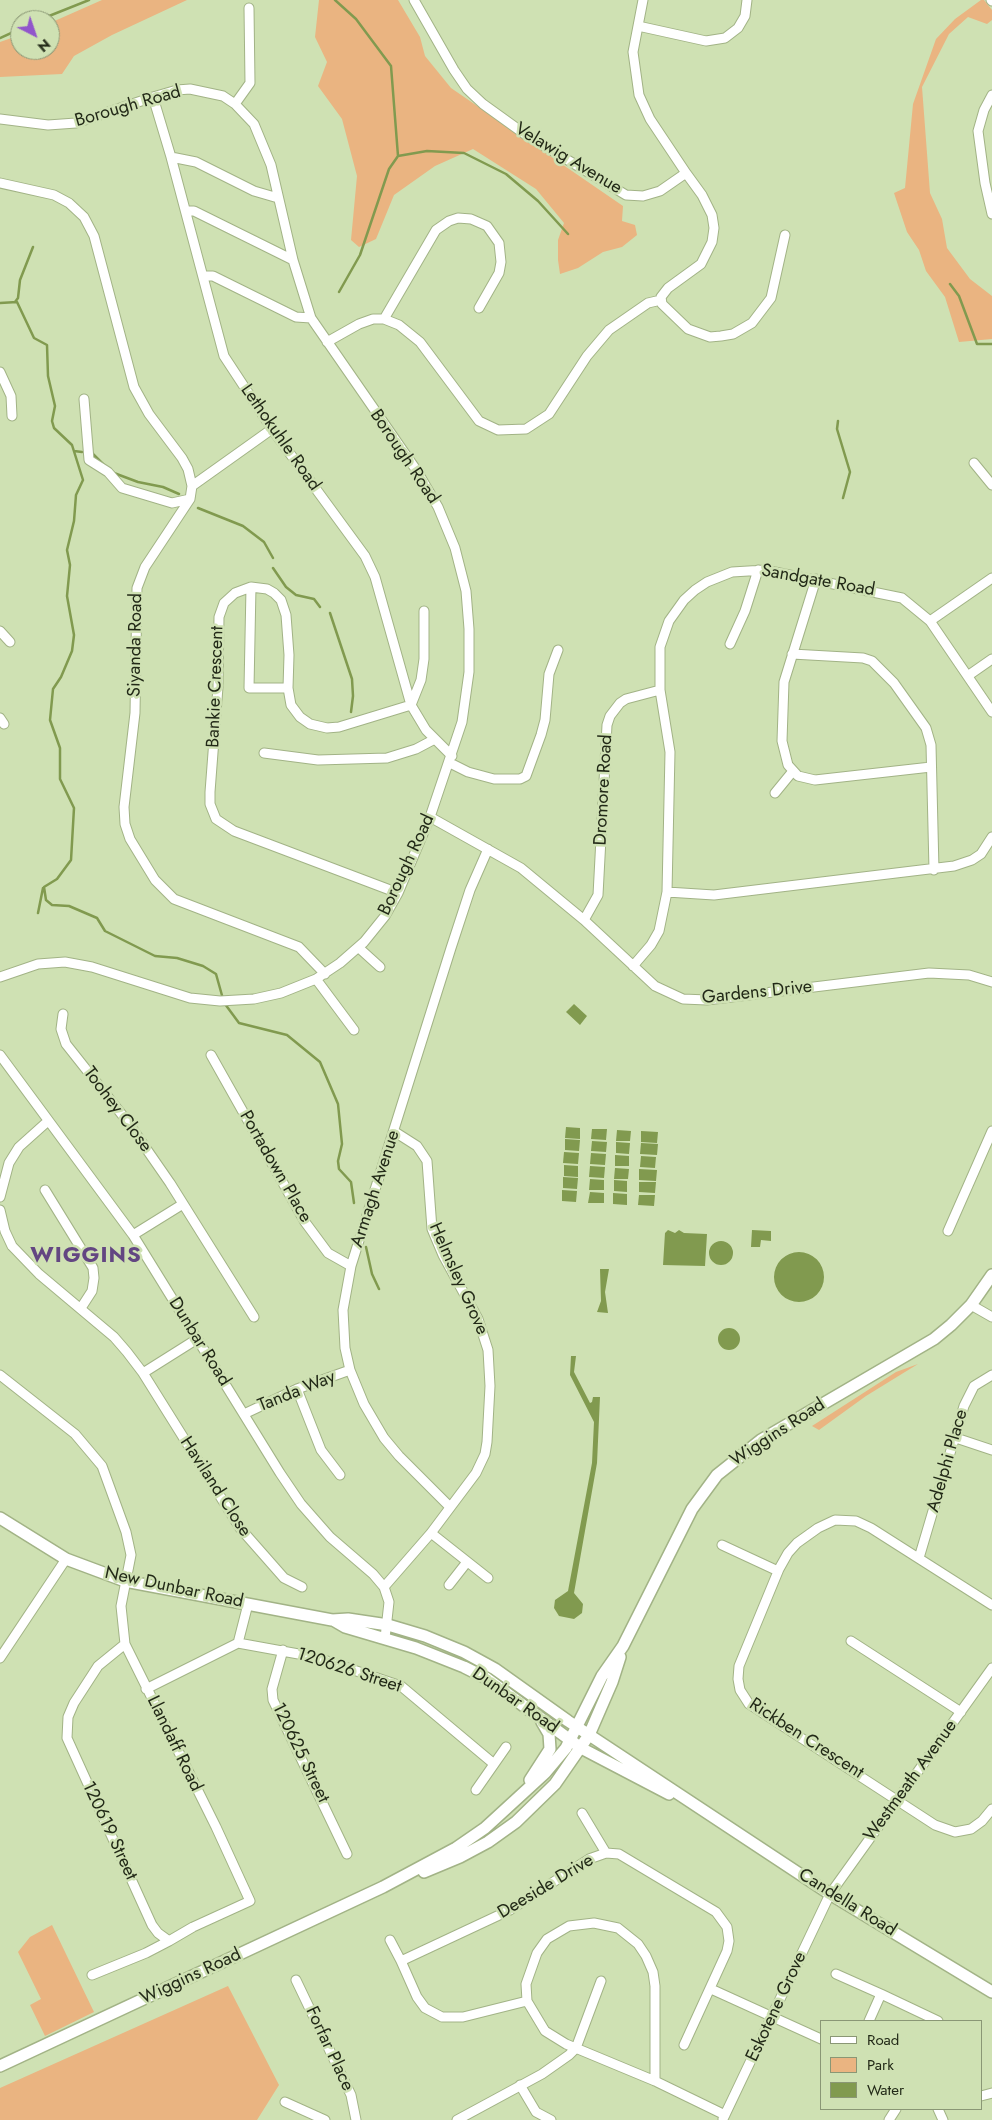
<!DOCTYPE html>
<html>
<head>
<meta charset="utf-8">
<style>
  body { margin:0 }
  #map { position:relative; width:992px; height:2120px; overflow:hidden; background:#cfe1b3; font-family:Jost,sans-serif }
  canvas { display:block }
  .legend { position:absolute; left:820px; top:2020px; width:162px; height:90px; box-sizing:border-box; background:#cfe1b3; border:1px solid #8a9775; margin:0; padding:6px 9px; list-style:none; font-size:15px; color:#222917 }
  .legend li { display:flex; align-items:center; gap:10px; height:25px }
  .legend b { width:25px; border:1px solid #8a9775 }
  .north { position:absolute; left:10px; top:10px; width:50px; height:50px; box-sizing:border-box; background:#cfe1b3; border:1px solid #8a9775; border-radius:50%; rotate:139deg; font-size:14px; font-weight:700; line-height:20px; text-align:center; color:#222917 }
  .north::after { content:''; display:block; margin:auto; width:18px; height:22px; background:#9155cb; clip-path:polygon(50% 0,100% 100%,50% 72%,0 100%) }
</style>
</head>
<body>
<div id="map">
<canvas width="992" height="2120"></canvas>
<ul class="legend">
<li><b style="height:6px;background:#fff"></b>Road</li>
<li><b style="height:14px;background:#eab481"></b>Park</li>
<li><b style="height:14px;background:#819a4f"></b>Water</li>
</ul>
<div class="north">N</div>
</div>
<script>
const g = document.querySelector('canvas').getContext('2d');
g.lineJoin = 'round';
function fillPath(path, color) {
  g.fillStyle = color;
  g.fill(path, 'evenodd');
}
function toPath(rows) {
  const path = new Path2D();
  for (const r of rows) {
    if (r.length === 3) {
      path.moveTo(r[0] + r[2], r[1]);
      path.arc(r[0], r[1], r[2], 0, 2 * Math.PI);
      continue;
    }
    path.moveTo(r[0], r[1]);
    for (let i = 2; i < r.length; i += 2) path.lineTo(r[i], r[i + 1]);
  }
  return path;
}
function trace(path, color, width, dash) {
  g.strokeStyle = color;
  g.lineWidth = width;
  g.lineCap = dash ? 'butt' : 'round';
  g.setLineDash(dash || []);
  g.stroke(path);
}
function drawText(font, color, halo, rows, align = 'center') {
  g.font = font + ' Jost,sans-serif';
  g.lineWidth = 5;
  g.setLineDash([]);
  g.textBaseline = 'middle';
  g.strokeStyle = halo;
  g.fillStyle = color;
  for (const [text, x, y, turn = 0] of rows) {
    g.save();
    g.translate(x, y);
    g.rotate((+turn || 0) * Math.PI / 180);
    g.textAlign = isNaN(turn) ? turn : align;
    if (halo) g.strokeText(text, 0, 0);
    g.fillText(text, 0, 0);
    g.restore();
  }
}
fillPath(toPath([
  [102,0,187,0,112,35,74,56,62,74,0,77,0,42,20,35,20,50,50,50,50,23],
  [319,0,398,0,420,37,425,56,451,88,623,206,622,221,635,225,637,235,622,247,603,252,578,268,560,274,558,260,558,240,564,223,536,189,473,149,435,166,394,195,376,239,359,247,351,240,357,176,342,119,318,86,327,62,315,37],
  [981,0,984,0,992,10,992,20,987,24,968,17,949,34,922,87,930,193,942,219,947,248,970,279,992,296,992,339,959,342,945,297,926,271,919,250,907,232,894,193,905,188,913,104,936,39,955,19],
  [918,1364,866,1396,819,1430,812,1426,896,1372],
  [52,1925,94,2012,45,2036,30,2005,41,1999,18,1952,30,1937],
  [228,1986,279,2085,257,2120,0,2120,0,2088]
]), '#eab481');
fillPath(toPath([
  [574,1004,587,1016,580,1025,566,1012],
  [566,1127,580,1128,580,1139,565,1138],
  [592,1129,607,1129,606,1140,591,1139],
  [617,1130,631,1131,630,1141,616,1141],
  [641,1131,658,1132,657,1143,641,1142],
  [565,1139,580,1140,579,1151,565,1150],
  [592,1141,607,1142,606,1152,591,1151],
  [616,1142,630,1143,629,1154,616,1153],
  [641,1143,658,1144,657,1155,640,1154],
  [564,1152,579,1153,578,1164,563,1163],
  [591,1153,606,1154,605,1165,590,1164],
  [615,1155,629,1156,629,1166,615,1166],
  [641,1156,656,1157,655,1168,640,1167],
  [564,1165,578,1166,578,1177,564,1176],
  [590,1166,605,1167,604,1178,589,1177],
  [615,1168,629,1169,628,1179,614,1179],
  [639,1169,657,1170,656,1181,639,1180],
  [563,1177,578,1178,577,1189,563,1188],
  [590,1179,604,1180,604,1190,589,1190],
  [614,1180,627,1181,627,1192,614,1191],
  [639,1182,656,1182,655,1193,639,1192],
  [562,1190,577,1191,576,1202,562,1201],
  [590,1192,604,1193,604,1203,588,1203],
  [613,1193,627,1194,627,1205,613,1204],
  [639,1195,655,1195,654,1206,638,1205],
  [668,1230,675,1233,679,1230,684,1233,707,1234,705,1266,663,1265,665,1233],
  [752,1230,771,1231,771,1241,761,1240,760,1247,751,1247],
  [721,1253,12],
  [799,1277,25],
  [600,1269,609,1269,605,1292,608,1313,597,1312,601,1301],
  [729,1339,11],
  [571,1356,576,1356,574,1372,590,1403,592,1402,593,1397,600,1397,597,1463,574,1593,583,1604,582,1613,574,1619,559,1616,554,1608,555,1600,568,1591,592,1463,594,1422,570,1375]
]), '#819a4f');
trace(toPath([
  [335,0,356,19,391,66,398,156,427,151,464,153,506,174,538,201,568,234],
  [39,20,89,0],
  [0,38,20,29],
  [950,284,959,296,977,344,992,344],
  [339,292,360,255,389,169,398,156],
  [15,302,18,298,20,280,33,247],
  [0,303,17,302,34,338,47,345,48,376,55,406,52,421,54,428,72,445,83,480,76,495,74,521,67,550,70,565,67,596,74,635,72,651,61,677,53,689,50,720,60,748,60,779,74,808,71,860,57,879,44,887,46,900,52,905,69,906,97,918,105,931,155,956,177,958,203,966,216,974,223,999],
  [838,421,837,429,850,472,843,498],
  [74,451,82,452],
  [92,453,104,465],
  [114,473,138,482,163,487,179,494],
  [198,508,243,526,264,542,273,558],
  [273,568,286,587,296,595,314,599,320,607],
  [330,613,352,679,353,696,351,712],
  [38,913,43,888],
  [225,1004,239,1023,287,1035,320,1062,338,1104,342,1144,338,1161,339,1169,351,1182,354,1203],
  [366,1247,372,1274,379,1289]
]), '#819a4f', 2.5);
const street = toPath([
  [414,0,454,70,467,89,483,104,526,135,626,195,643,196,660,191,686,173,702,195,712,215,714,228,712,242,701,264,668,288,661,297,662,304,688,329,710,337,721,336,733,334,752,323,771,298,785,235],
  [643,0,633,52,639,95,650,119,686,173],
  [991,0,992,1],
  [638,26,706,41,725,38,738,28,745,16,747,0],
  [992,95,984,110,978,131,985,183,992,214],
  [153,97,171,157,224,356,272,429,365,556,375,577,411,705,426,730,452,756],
  [235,104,250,83,249,8],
  [0,119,48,125,76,123,153,97,177,90,190,89,223,96,235,104,254,124,271,165,293,260,311,318,417,471,438,507,455,548,466,591,469,629,469,672,462,722,430,817,398,893,385,916,364,942,340,963,316,979,281,993,254,999,220,1001,190,998,92,967,65,962,38,964,0,977],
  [171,157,196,162,254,191,278,198],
  [0,183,54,195,69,203,84,217,94,236,134,387,149,414,182,458,188,469,192,486,190,499,145,567,137,588,135,713,124,807,125,824,130,839,155,880,174,899,299,947,325,974],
  [186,211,194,211,293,260],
  [203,276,213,276,296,317,311,318],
  [384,319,436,230,449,221,458,218,471,219,487,226,499,243,501,262,499,273,479,308],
  [327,342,359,324,373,319,384,319,399,325,420,342,479,421,498,430,526,429,549,414,587,356,609,330,648,303,661,300],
  [0,372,11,396,12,416],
  [84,399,89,460,108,472,122,488,172,503,190,499],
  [974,463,992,485],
  [192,486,272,429],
  [816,579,784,682,782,741,788,765,798,776,815,780,931,767],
  [251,587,249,688,288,688],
  [930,621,992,578],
  [0,631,10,642],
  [730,644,745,611,758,570],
  [792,654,863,658,872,661,894,683,926,728,931,745,934,870],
  [969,675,992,659],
  [0,718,4,724],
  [264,753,318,760,387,758,416,749,433,740],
  [450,763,468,772,494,779,520,779,526,776,541,735,545,720,549,674,558,650],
  [775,793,793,771],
  [430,817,521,868,584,920,655,986,683,999,707,1000,929,973,969,975,992,982],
  [667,892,714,895,954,866,972,860,981,854,992,837],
  [398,893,234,831,216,819,210,804,210,792,218,687,219,617,224,603,235,593,251,587,267,589,274,593,281,600,286,615,289,655,288,688,291,705,300,717,310,724,327,728,339,727,411,705,421,680,424,659,424,611],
  [584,920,598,895,607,725,610,716,620,703,626,699,660,690],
  [359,948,380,967],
  [633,966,651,945,659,931,667,892,670,752,660,690,660,647,669,621,684,600,695,590,707,582,732,572,765,570,902,598,930,621,992,712],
  [316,979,354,1030],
  [63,1014,61,1029,66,1044,127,1121,170,1183,254,1317],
  [0,1055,133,1235,280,1473,301,1504,330,1537,373,1574,384,1587,389,1602,385,1638],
  [211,1055,305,1222,328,1253,351,1266],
  [45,1190,93,1268,94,1278,92,1291,81,1308],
  [0,1197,9,1163,19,1147,48,1121],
  [0,1210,5,1231,12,1246,39,1274,114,1337,127,1352,143,1373,240,1528,284,1578,302,1587],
  [948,1231,992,1131],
  [133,1235,183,1204],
  [971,1305,992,1317],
  [143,1373,197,1339],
  [0,1375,75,1434,102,1466,126,1532,131,1555,121,1606,125,1644,216,1827,250,1901,193,1927,169,1941,158,1933,152,1925,67,1738,68,1717,74,1703,98,1666,125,1644],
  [297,1389,321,1450,340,1475],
  [244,1414,297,1389,350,1370],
  [956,1438,992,1450],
  [450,1507,399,1456,384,1438,364,1404,350,1370,345,1348,343,1310,351,1266,451,948,470,890,488,849],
  [431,1533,488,1578],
  [722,1545,778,1571],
  [919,1558,964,1406,974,1386,992,1375],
  [449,1585,467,1562],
  [384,1587,431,1533,476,1473,485,1454,487,1442,490,1386,488,1350,478,1319,443,1255,432,1229,427,1161,417,1146,395,1132],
  [992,1605,871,1528,856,1521,835,1520,818,1528,797,1543,788,1553,779,1569,739,1666,738,1679,740,1690,749,1704,935,1825,955,1832,971,1829,982,1821,992,1809],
  [851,1641,961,1712],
  [238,1643,315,1657,401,1686,494,1764],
  [283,1650,272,1689,273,1700,347,1854],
  [0,1658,66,1559],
  [146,1689,238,1643,248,1604],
  [476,1790,506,1747],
  [582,1813,606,1853],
  [390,1940,401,1961],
  [836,1974,881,1994],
  [92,1975,146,1953,169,1941],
  [296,1980,351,2095,356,2120],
  [711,1989,821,2039],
  [527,2001,463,2017,442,2017,425,2008,417,1997,401,1961,510,1910,589,1859,606,1853,619,1854,716,1912,727,1927,729,1941,727,1951,684,2045],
  [869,2021,881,1994,938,2021],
  [655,2081,655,1986,653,1972,646,1956,638,1944,618,1928,594,1923,569,1926,547,1939,537,1953,526,1984,527,2001,545,2031,566,2044,655,2081,725,2115],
  [520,2085,536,2112,551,2120],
  [981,2096,992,2093],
  [285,2102,325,2120],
  [938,2109,943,2120],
  [723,2119,830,1894,992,1668],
  [457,2120,542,2074,569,2055,576,2048,601,1981],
  [889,2120,896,2109]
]);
const secondary = toPath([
  [0,1518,66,1559,125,1581,332,1620,348,1619,388,1625,425,1636,464,1652,495,1669,568,1721,830,1894,992,1992],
  [333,1620,345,1627,416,1648,464,1667,486,1678,581,1748,669,1794],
  [530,1780,550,1749,549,1734,542,1722],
  [424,1872,460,1857,488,1842,516,1822,555,1784,589,1735,612,1682,620,1657],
  [0,2066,383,1887,456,1848,485,1828,545,1773,566,1748,602,1676,623,1646,692,1509,717,1475,761,1440,934,1339,951,1325,971,1305,992,1275]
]);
trace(street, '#a2b386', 11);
trace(secondary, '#a2b386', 14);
trace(street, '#fff', 9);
trace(secondary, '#fff', 11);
drawText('18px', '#222917', '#cfe1b3', [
  ["Borough Road",128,107,-16],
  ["Velawig Avenue",568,159,31],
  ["Lethokuhle Road",280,438,55],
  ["Borough Road",404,457,56],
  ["Sandgate Road",818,581,10],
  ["Siyanda Road",136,645,-89],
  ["Bankie Crescent",216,687,-88],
  ["Dromore Road",604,790,-87],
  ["Borough Road",407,865,-65],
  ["Gardens Drive",757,993,-6],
  ["Toohey Close",117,1110,53],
  ["Portadown Place",275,1167,60],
  ["Armagh Avenue",376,1189,-72],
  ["Helmsley Grove",458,1279,66],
  ["Dunbar Road",199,1342,58],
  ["Tanda Way",297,1392,-22],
  ["Wiggins Road",778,1433,-33],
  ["Adelphi Place",948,1461,-74],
  ["Haviland Close",215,1487,57],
  ["New Dunbar Road",174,1588,12],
  ["120626 Street",349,1671,18],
  ["Dunbar Road",515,1701,35],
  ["Rickben Crescent",806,1739,33],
  ["Llandaff Road",174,1744,64],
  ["120625 Street",300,1753,64],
  ["Westmeath Avenue",911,1781,-54],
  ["120619 Street",109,1831,65],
  ["Deeside Drive",546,1887,-31],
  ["Candella Road",847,1903,32],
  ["Wiggins Road",191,1977,-25],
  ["Eskotene Grove",777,2007,-65],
  ["Forfar Place",329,2049,65]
]);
g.letterSpacing = '1px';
drawText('bold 22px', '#634682', '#cfe1b3', [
  ["WIGGINS",86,1257]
]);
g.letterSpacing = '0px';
</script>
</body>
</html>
